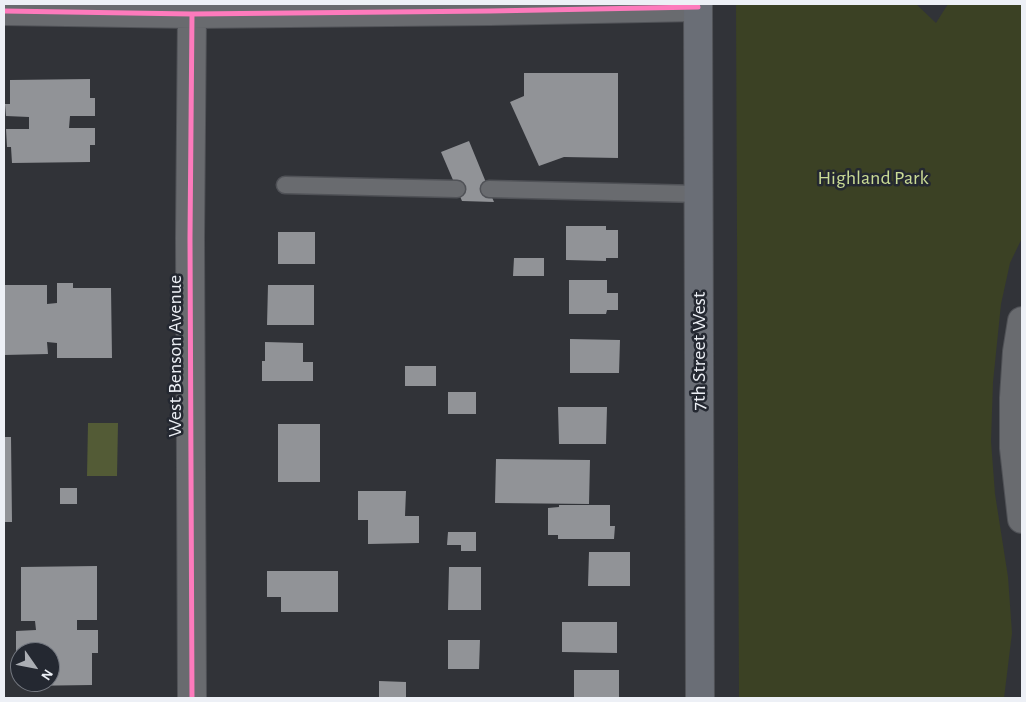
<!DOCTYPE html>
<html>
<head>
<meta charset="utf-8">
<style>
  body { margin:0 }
  #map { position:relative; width:1026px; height:702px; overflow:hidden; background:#313338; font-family:"Alegreya Sans",sans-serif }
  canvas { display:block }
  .frame { position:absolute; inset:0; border:5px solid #edf0f6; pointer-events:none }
  .north { position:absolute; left:10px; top:642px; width:50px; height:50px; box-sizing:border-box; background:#242831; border:1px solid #747880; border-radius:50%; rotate:123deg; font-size:14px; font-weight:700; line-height:20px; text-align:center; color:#edf0f6 }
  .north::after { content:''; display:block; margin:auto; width:18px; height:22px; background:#abaeb4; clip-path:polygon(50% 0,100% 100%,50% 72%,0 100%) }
</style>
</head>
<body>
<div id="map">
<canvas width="1026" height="702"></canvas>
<div class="frame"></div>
<div class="north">N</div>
</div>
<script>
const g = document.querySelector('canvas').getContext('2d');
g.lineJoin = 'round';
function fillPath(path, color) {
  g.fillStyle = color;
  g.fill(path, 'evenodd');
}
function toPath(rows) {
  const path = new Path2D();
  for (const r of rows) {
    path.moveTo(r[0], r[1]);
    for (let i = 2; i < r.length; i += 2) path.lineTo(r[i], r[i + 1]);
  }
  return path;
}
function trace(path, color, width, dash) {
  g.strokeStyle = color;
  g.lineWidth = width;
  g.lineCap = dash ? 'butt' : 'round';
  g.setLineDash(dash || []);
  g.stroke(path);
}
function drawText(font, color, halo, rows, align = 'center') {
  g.font = font + ' "Alegreya Sans",sans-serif';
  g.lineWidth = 5;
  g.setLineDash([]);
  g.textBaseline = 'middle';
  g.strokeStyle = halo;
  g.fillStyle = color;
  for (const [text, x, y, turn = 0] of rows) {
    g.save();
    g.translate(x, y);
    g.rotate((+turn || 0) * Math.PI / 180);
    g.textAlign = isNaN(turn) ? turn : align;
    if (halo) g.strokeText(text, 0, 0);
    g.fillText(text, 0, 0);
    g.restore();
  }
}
fillPath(toPath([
  [736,4,916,4,936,23,948,4,1022,4,1022,238,1010,263,1001,304,993,382,991,441,995,494,1008,577,1012,633,1004,698,739,698]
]), '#3b4124');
fillPath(toPath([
  [88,423,118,423,117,476,87,476]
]), '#535b36');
fillPath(toPath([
  [524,73,618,73,618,158,564,157,539,166,510,102,524,96],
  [90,79,90,98,95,98,95,116,70,116,69,128,95,128,95,145,90,145,90,162,12,163,11,147,7,147,6,129,29,129,29,117,6,116,5,104,10,104,10,80],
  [469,141,494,202,462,201,441,152],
  [566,226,606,226,606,230,618,230,618,258,606,258,606,261,566,260],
  [278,232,315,232,315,264,278,264],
  [514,258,544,258,544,276,513,276],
  [569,280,607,280,607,293,618,293,618,310,607,310,606,314,569,314],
  [57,283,73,283,73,288,111,288,112,358,57,358,57,343,47,342,48,354,4,355,4,285,47,285,47,304,57,303],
  [268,285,314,285,314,325,267,325],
  [570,339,620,340,619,373,570,373],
  [265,342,303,343,303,362,313,362,313,381,262,381,262,361,265,361],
  [405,366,436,366,436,386,405,386],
  [448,392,476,392,476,414,448,414],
  [558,407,607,407,606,444,559,444],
  [278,424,320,424,320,482,278,482],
  [4,437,11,437,12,522,4,522],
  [496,459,590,460,589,504,495,503],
  [60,488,77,488,77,504,60,504],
  [358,491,406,491,405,516,419,516,419,543,368,544,368,520,358,520],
  [559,505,610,505,610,526,615,526,614,539,558,539,558,535,548,535,548,508,559,507],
  [448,532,476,532,476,551,461,551,461,545,447,545],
  [589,552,630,552,630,586,588,586],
  [97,566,97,620,77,620,77,630,98,630,98,653,92,653,92,685,22,686,22,682,50,682,50,652,20,652,20,654,16,654,16,631,36,630,35,621,21,621,21,567],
  [449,567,481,567,481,610,448,610],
  [267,571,338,571,338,612,281,612,281,597,267,597],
  [562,622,617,622,617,653,562,652],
  [448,640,480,640,479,669,448,669],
  [574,670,619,670,619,698,574,698],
  [379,681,406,682,406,698,379,698]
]), '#919397');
const lane = toPath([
  [285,185,457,189],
  [489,189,699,194]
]);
const street = toPath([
  [4,11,192,14,490,11,698,7],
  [192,14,190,238,192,698],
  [1022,321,1017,352,1014,398,1014,448,1022,519]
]);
const primary = toPath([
  [698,4,700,698]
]);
trace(lane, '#505257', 19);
trace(street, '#505257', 30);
trace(primary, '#505257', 30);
trace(lane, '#696b6f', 16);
trace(street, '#696b6f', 28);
trace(primary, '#6a6e76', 28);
trace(toPath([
  [4,11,192,14,490,11,698,7],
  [192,14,190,238,192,698]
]), '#fd7abc', 5);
drawText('20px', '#cadb95', '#242831', [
  ["Highland Park",873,178]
]);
drawText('20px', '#edf0f6', '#242831', [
  ["7th Street West",699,351,-90],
  ["West Benson Avenue",175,356,-90]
]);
</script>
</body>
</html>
